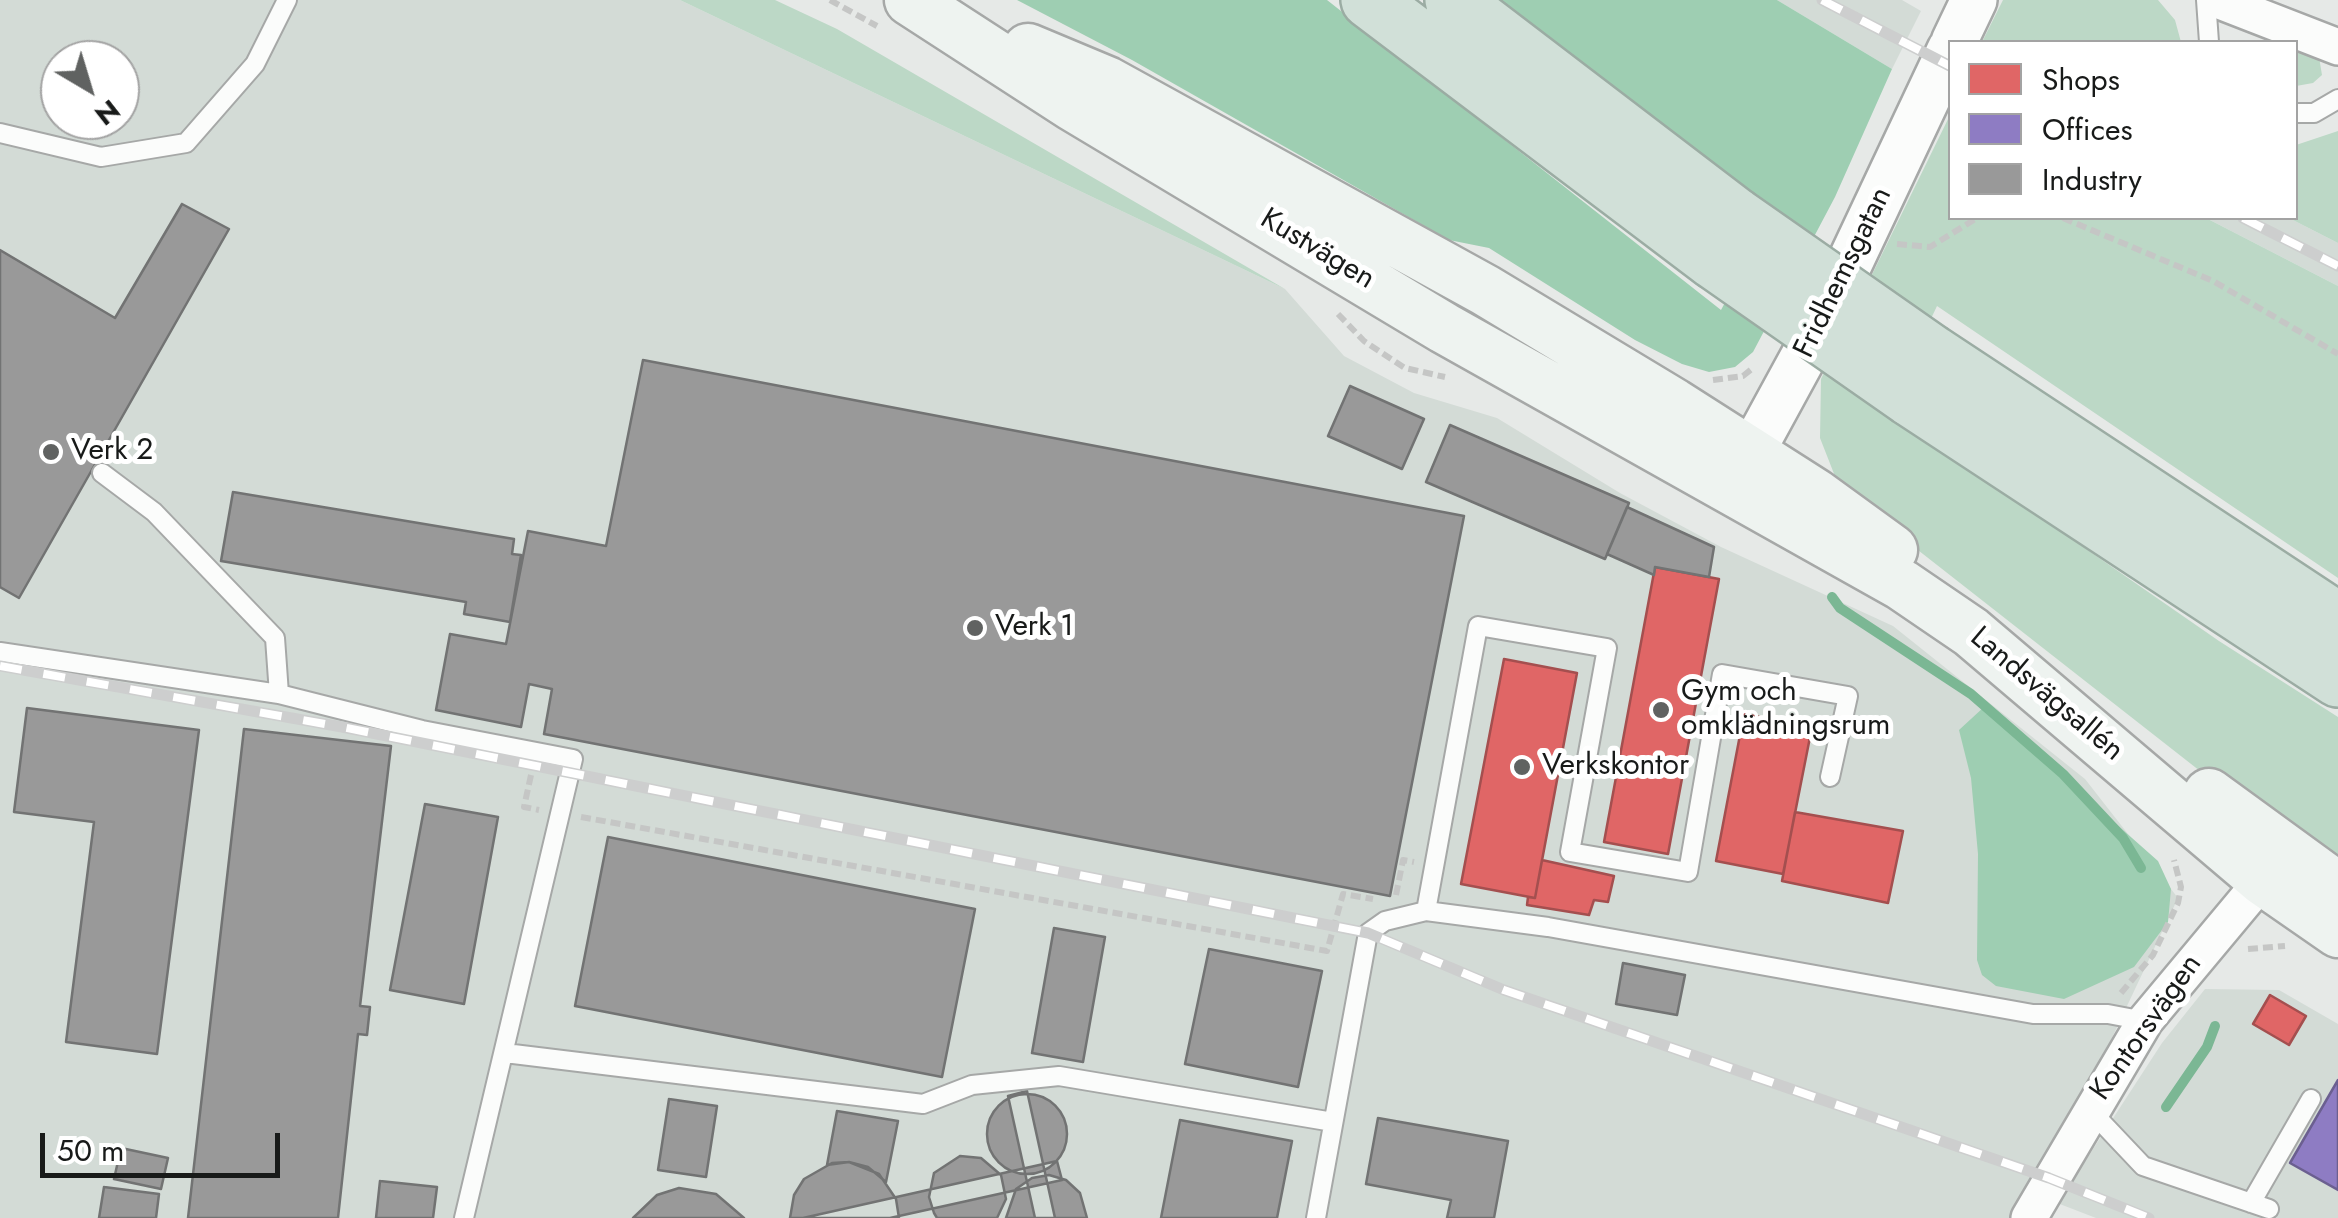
<!DOCTYPE html>
<html>
<head>
<meta charset="utf-8">
<style>
  body { margin:0 }
  #map { position:relative; width:2338px; height:1218px; overflow:hidden; background:#e6e9e7; font-family:Jost,sans-serif }
  canvas { display:block }
  .legend { position:absolute; left:1948px; top:40px; width:350px; height:180px; box-sizing:border-box; background:#fff; border:2px solid #a3a3a3; margin:0; padding:12px 18px; list-style:none; font-size:30px; color:#181a19 }
  .legend li { display:flex; align-items:center; gap:20px; height:50px }
  .legend b { width:50px; border:2px solid #a3a3a3 }
  .north { position:absolute; left:40px; top:40px; width:100px; height:100px; box-sizing:border-box; background:#fff; border:2px solid #a3a3a3; border-radius:50%; rotate:142deg; font-size:28px; font-weight:700; line-height:40px; text-align:center; color:#181a19 }
  .north::after { content:''; display:block; margin:auto; width:35px; height:45px; background:#606261; clip-path:polygon(50% 0,100% 100%,50% 72%,0 100%) }
  .scale { position:absolute; left:40px; top:1133px; width:240px; height:45px; box-sizing:border-box; border:5px solid #181a19; border-top:0; padding-left:12px; font-size:30px; line-height:35px; white-space:nowrap; color:#181a19; -webkit-text-stroke:8px #fff; paint-order:stroke }
</style>
</head>
<body>
<div id="map">
<canvas width="2338" height="1218"></canvas>
<ul class="legend">
<li><b style="height:28px;background:#e06666"></b>Shops</li>
<li><b style="height:28px;background:#8e7cc3"></b>Offices</li>
<li><b style="height:28px;background:#999"></b>Industry</li>
</ul>
<div class="north">N</div>
<div class="scale">50 m</div>
</div>
<script>
const g = document.querySelector('canvas').getContext('2d');
g.lineJoin = 'round';
function fillPath(path, color) {
  g.fillStyle = color;
  g.fill(path, 'evenodd');
}
function toPath(rows) {
  const path = new Path2D();
  for (const r of rows) {
    if (r.length === 3) {
      path.moveTo(r[0] + r[2], r[1]);
      path.arc(r[0], r[1], r[2], 0, 2 * Math.PI);
      continue;
    }
    path.moveTo(r[0], r[1]);
    for (let i = 2; i < r.length; i += 2) path.lineTo(r[i], r[i + 1]);
  }
  return path;
}
function trace(path, color, width, dash) {
  g.strokeStyle = color;
  g.lineWidth = width;
  g.lineCap = dash ? 'butt' : 'round';
  g.setLineDash(dash || []);
  g.stroke(path);
}
function drawText(font, color, halo, rows, align = 'center') {
  g.font = font + ' Jost,sans-serif';
  g.lineWidth = 10;
  g.setLineDash([]);
  g.textBaseline = 'middle';
  g.strokeStyle = halo;
  g.fillStyle = color;
  for (const [text, x, y, turn = 0] of rows) {
    g.save();
    g.translate(x, y);
    g.rotate((+turn || 0) * Math.PI / 180);
    g.textAlign = isNaN(turn) ? turn : align;
    if (halo) g.strokeText(text, 0, 0);
    g.fillText(text, 0, 0);
    g.restore();
  }
}
fillPath(toPath([
  [0,0,680,0,1285,289,1344,356,1414,393,1497,418,1620,493,1721,547,1893,626,2085,779,2178,898,2110,1042,2046,1155,2080,1169,2162,1043,2205,989,2279,990,2338,1024,2338,1218,2096,1218,2026,1191,2010,1218,0,1218],
  [60,60,120,60,120,120,60,120],
  [1777,0,1902,0,1921,11,1892,69],
  [2206,218,2289,218,2338,243,2338,286]
]), '#d3dbd6');
fillPath(toPath([
  [680,0,775,0,837,29,1285,289],
  [2003,0,2158,0,2175,20,2181,42,1982,42],
  [2296,44,2319,57,2322,75,2313,83,2296,86],
  [1950,115,1950,218,2206,218,2338,286,2338,578,1937,306,1887,411,2219,641,2338,717,2338,868,2283,836,1840,489,1820,438,1821,379],
  [2338,131,2338,243,2289,218,2296,218,2296,145]
]), '#bcd8c6');
fillPath(toPath([
  [1017,0,1327,0,1721,310,1768,223,1481,0,1777,0,1892,69,1835,197,1753,352,1735,367,1709,372,1682,364,1635,340,1489,248,1449,240,1132,60],
  [1984,707,2158,861,2171,889,2168,922,2134,967,2064,999,1996,986,1982,975,1977,960,1978,854,1971,778,1959,730]
]), '#9eceb2');
const shops = toPath([
  [1655,567,1719,579,1668,854,1604,842,1655,567],
  [1504,659,1577,673,1535,898,1461,884,1504,659],
  [1744,714,1812,727,1783,874,1716,861,1744,714],
  [1795,812,1903,831,1888,903,1782,881,1795,812],
  [1542,860,1614,876,1608,902,1594,900,1589,915,1527,905,1528,897,1535,898,1542,860],
  [2270,995,2306,1016,2289,1045,2253,1024,2270,995]
]);
fillPath(shops, '#e06666');
trace(shops, '#a44f4f', 2.5);
const offices = toPath([
  [2338,1080,2338,1190,2290,1163,2338,1080]
]);
fillPath(offices, '#8e7cc3');
trace(offices, '#6b5f90', 2.5);
const industry = toPath([
  [182,204,229,229,19,598,0,587,0,250,115,318,182,204],
  [643,360,1464,516,1390,896,544,734,552,689,529,684,521,727,436,710,450,634,506,644,528,531,606,546,643,360],
  [1350,386,1424,419,1402,469,1328,436,1350,386],
  [1450,425,1629,503,1605,559,1426,482,1450,425],
  [233,492,514,539,512,554,521,555,510,622,464,614,466,602,221,561,233,492],
  [1627,507,1714,547,1709,577,1655,567,1654,575,1607,554,1627,507],
  [27,708,199,730,157,1054,66,1042,94,822,14,812,27,708],
  [244,729,391,746,360,1006,370,1007,367,1035,358,1034,338,1218,188,1218,244,729],
  [425,804,498,817,464,1004,390,990,425,804],
  [608,837,975,909,942,1077,575,1006,608,837],
  [1054,928,1105,937,1083,1062,1032,1053,1054,928],
  [1209,949,1322,971,1298,1087,1185,1064,1209,949],
  [1623,963,1685,975,1677,1015,1616,1004,1623,963],
  [1027,1091,1055,1218,1035,1218,1008,1096,1027,1091],
  [1027,1134,40],
  [669,1099,717,1106,706,1177,658,1170,669,1099],
  [837,1111,898,1121,886,1182,868,1167,849,1162,827,1165,837,1111],
  [1378,1118,1508,1141,1494,1218,1447,1218,1451,1200,1366,1184,1378,1118],
  [1180,1120,1292,1141,1277,1218,1161,1218,1180,1120],
  [121,1148,168,1158,161,1189,114,1179,121,1148],
  [960,1156,981,1158,1001,1175,1006,1199,997,1218,937,1218,934,1213,929,1197,934,1173,960,1156],
  [1057,1161,1062,1180,890,1218,803,1218,1057,1161],
  [849,1162,879,1174,896,1199,899,1218,790,1218,794,1195,804,1179,832,1163,849,1162],
  [1049,1175,1066,1180,1080,1193,1087,1218,1006,1218,1016,1189,1032,1178,1049,1175],
  [380,1181,437,1187,433,1218,376,1218,380,1181],
  [104,1187,159,1194,156,1218,99,1218,104,1187],
  [679,1188,716,1194,744,1218,633,1218,657,1195,679,1188]
]);
fillPath(industry, '#999');
trace(industry, '#727373', 2.5);
trace(toPath([
  [1832,597,1840,608,1971,694,2063,774,2123,838,2141,868],
  [2166,1107,2207,1047,2215,1026]
]), '#7bb794', 10);
const service = toPath([
  [2206,0,2209,42],
  [2296,113,2314,113,2338,99],
  [0,133,101,157,186,143,255,64,287,0],
  [102,473,154,512,275,638,279,694],
  [0,652,279,694,422,730,573,759,464,1218],
  [1426,911,1478,626,1607,648,1570,852,1688,872,1722,674,1848,696,1830,777],
  [505,1053,923,1104,972,1085,1059,1076,1333,1122],
  [2090,1110,2143,1166,2269,1209],
  [2251,1203,2311,1099],
  [1316,1218,1368,933,1385,921,1426,911,1548,927,2033,1014,2108,1014,2145,1021]
]);
const minor = toPath([
  [2217,0,2338,47],
  [2029,1218,2145,1021,2276,864]
]);
const tertiary = toPath([
  [1954,42,1974,0],
  [1733,486,1818,330,1950,50]
]);
const secondary = toPath([
  [910,0,1072,105,1444,328,1902,585,1971,632,2263,880,2338,932],
  [1028,49,1107,82,1485,290,1674,404,1815,494,1892,550],
  [2209,794,2338,888]
]);
const motorway = toPath([
  [1369,0,1714,261],
  [1453,0,1736,216],
  [1932,353,2338,621],
  [1910,398,2338,679]
]);
trace(service, '#a6a8a7', 22);
trace(minor, '#a6a8a7', 40);
trace(tertiary, '#a6a8a7', 50);
trace(secondary, '#a6a8a7', 55);
trace(motorway, '#9baca3', 60);
trace(toPath([
  [830,0,877,26],
  [2063,218,2213,281,2338,354],
  [1897,244,1930,247,1977,218],
  [1338,314,1364,341,1405,368,1445,377],
  [1713,380,1743,376,1753,368],
  [531,775,524,807,539,810],
  [581,817,1327,951,1343,894,1373,899],
  [1396,895,1403,860,1414,862],
  [2248,949,2285,946],
  [2121,993,2153,955,2178,903,2181,887,2174,860]
]), '#c5c6c5', 6, [10, 5]);
trace(service, '#fbfcfb', 18);
trace(minor, '#fbfcfb', 35);
trace(tertiary, '#fbfcfb', 45);
trace(secondary, '#eef3f0', 50);
trace(motorway, '#d1e0d8', 55);
const rail = toPath([
  [1822,0,1950,66],
  [2243,218,2338,266],
  [0,666,342,727,1368,933,1504,990,2049,1178,2149,1218]
]);
trace(rail, '#cdcece', 11);
trace(rail, '#fff', 8, [22]);
const motorwayBridge = toPath([
  [1736,216,1932,353],
  [1714,261,1910,398]
]);
trace(motorwayBridge, '#9baca3', 60, []);
trace(motorwayBridge, '#d1e0d8', 55);
for (const [x, y, r, color] of [
  [51,452,10,"#606261"],
  [975,628,10,"#606261"],
  [1661,710,10,"#606261"],
  [1522,767,10,"#606261"]
]) {
  const dot = new Path2D();
  dot.arc(x, y, r, 0, 2 * Math.PI);
  g.fillStyle = color;
  g.fill(dot);
  trace(dot, '#fff', 4);
}
drawText('30px', '#181a19', '#fff', [
  ["Kustvägen",1317,250,31],
  ["Fridhemsgatan",1844,273,-64],
  ["Landsvägsallén",2046,695,40],
  ["Kontorsvägen",2147,1028,-55]
]);
drawText('30px', '#181a19', '#fff', [
  ["Verk 2",71,452],
  ["Verk 1",995,628],
  ["Gym och",1681,693],
  ["omklädningsrum",1681,727],
  ["Verkskontor",1542,767]
], 'left');
</script>
</body>
</html>
